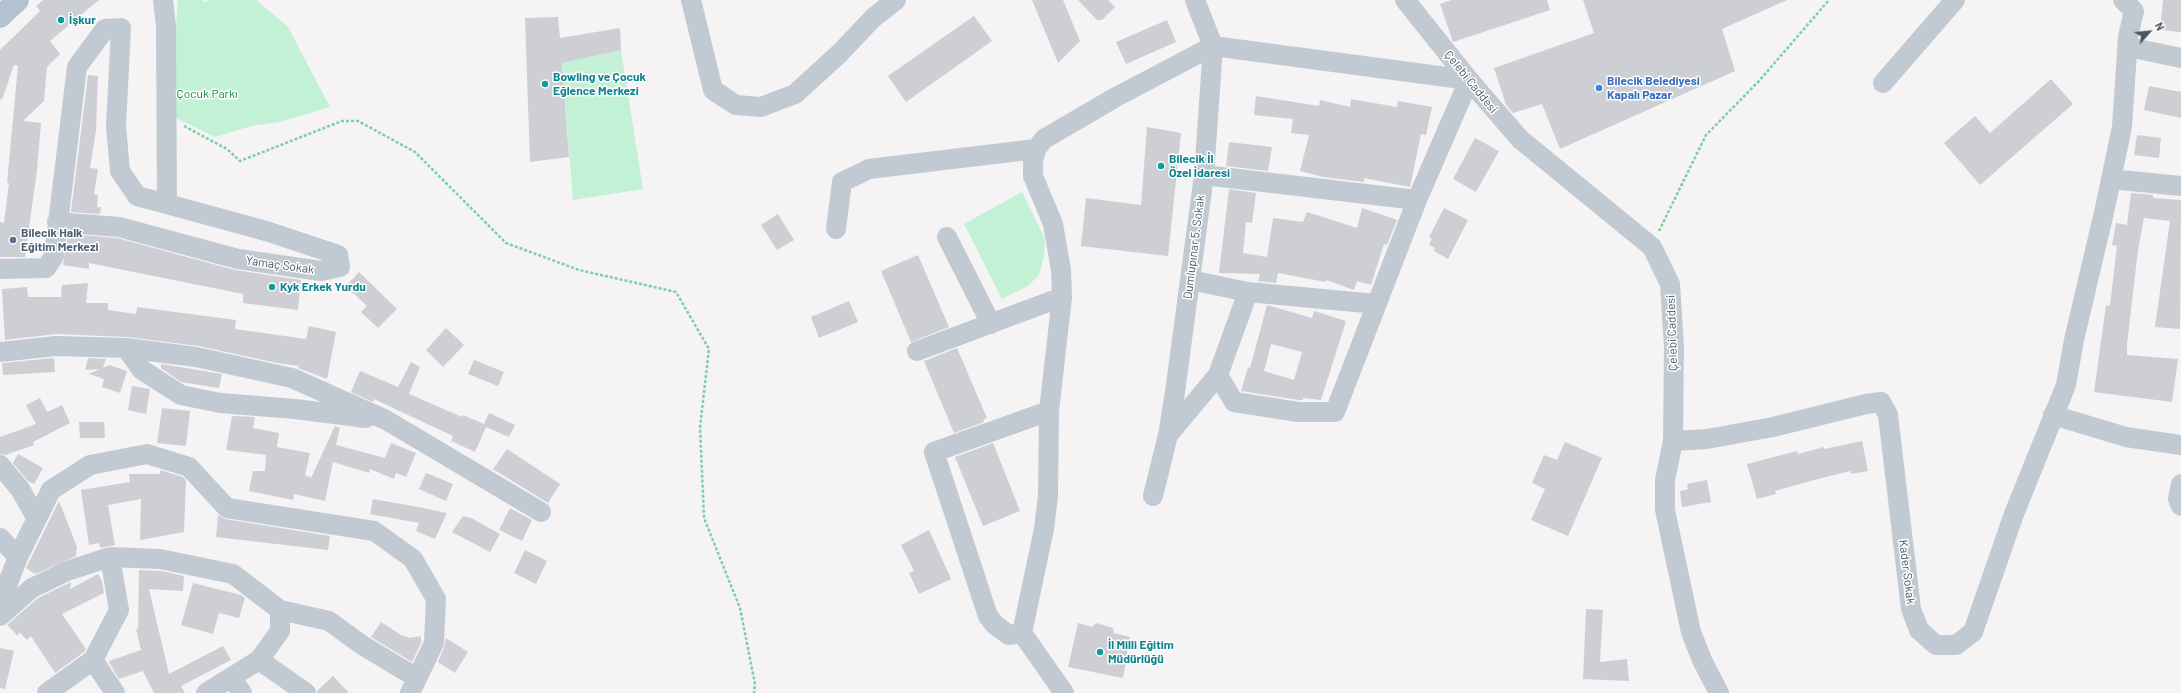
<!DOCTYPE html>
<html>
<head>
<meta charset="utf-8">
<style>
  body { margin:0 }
  #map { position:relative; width:2181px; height:693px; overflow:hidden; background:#f5f3f3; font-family:Barlow,sans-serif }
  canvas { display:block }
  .north { position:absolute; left:2129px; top:12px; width:40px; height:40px; -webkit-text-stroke:3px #fff; paint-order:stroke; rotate:63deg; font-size:11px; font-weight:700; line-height:16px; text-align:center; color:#4a5661 }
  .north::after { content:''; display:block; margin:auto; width:14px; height:18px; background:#4a5661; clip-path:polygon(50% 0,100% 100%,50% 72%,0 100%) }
</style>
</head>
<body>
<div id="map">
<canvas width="2181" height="693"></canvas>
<div class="north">N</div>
</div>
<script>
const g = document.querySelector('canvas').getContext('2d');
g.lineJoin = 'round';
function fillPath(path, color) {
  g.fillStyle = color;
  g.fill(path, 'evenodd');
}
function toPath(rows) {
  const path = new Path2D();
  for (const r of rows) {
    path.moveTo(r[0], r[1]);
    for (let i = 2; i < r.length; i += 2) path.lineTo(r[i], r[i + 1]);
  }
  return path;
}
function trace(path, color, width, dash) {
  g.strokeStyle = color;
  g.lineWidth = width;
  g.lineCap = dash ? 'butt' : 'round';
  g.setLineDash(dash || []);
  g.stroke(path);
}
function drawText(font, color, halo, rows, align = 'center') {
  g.font = font + ' Barlow,sans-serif';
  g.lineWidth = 3;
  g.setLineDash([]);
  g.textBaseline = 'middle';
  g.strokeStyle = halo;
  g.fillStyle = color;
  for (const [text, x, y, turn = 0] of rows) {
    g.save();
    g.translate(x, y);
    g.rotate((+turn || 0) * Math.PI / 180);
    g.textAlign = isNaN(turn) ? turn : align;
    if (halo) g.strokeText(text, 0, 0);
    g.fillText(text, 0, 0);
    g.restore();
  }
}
fillPath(toPath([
  [178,0,201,0,206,2,208,0,256,0,288,27,330,107,279,122,251,126,215,137,170,115],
  [621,50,643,189,573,200,562,63],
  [1022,192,1045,239,1044,256,1039,275,1028,286,1002,299,964,224]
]), '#c3f1d5');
fillPath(toPath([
  [43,0,99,0,50,41,60,54,47,67,44,101,23,121,41,123,37,170,25,257,0,257,0,222,4,223,9,183,7,183,9,162,18,66,14,65,2,100,0,99,0,50,40,11,36,6],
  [1032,0,1063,0,1080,41,1058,63],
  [1078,0,1108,0,1115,7,1102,20,1097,20],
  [1451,0,1547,0,1550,10,1453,42,1440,4],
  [1583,0,1787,0,1722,29,1735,71,1560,149,1542,104,1513,113,1506,105,1494,68,1594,33],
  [2163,0,2181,0,2181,32,2160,30],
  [974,16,992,41,906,102,888,76],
  [558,17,560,38,620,28,621,50,562,63,569,157,530,162,525,18],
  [1167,20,1176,42,1126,64,1116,42],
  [88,75,98,76,96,130,90,168,98,169,94,194,98,195,97,207,101,207,100,214,71,212],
  [2051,79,2073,104,1980,185,1944,143,1975,116,1990,133],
  [2149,86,2181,92,2181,118,2144,110],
  [1256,96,1319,106,1320,100,1350,107,1351,99,1397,107,1398,101,1432,107,1426,135,1421,134,1410,187,1364,178,1364,182,1323,177,1300,171,1309,135,1291,133,1293,119,1254,115],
  [1147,127,1181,133,1168,256,1081,246,1086,198,1141,205],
  [2137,135,2161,138,2159,158,2134,155],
  [1475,138,1499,151,1476,192,1453,179],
  [1229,142,1272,147,1268,171,1226,166],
  [1229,189,1256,193,1252,223,1246,222,1243,253,1267,257,1273,218,1303,222,1307,212,1357,228,1362,208,1397,220,1387,245,1384,244,1371,285,1357,281,1354,290,1326,280,1326,282,1278,273,1276,283,1258,281,1260,274,1219,273],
  [2131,193,2153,195,2153,198,2181,200,2180,329,2155,327,2170,221,2144,218,2138,250,2127,344,2127,355,2178,359,2172,402,2094,392,2106,305,2110,306,2117,246,2112,245,2116,223,2127,225],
  [1444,208,1468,220,1448,259,1434,251,1435,248,1429,245,1432,239,1429,237],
  [778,214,794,240,777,250,761,225],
  [68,234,117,238,235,270,301,280,298,310,243,303,243,294,89,263,89,269,63,265],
  [918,255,949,327,911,342,881,271],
  [359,272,397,309,378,328,361,312,367,306,346,286],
  [88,283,86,303,108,303,108,310,136,314,137,307,236,320,235,329,306,339,309,326,336,332,327,379,298,368,299,366,277,363,198,346,127,337,56,334,5,340,2,289,27,287,28,297,61,297,62,285],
  [849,301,858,322,819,338,811,317],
  [1267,305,1312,318,1314,311,1346,321,1321,400,1303,398,1303,400,1299,400,1241,391,1248,367,1250,368],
  [1271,344,1302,352,1294,380,1264,371],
  [446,328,464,345,443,367,426,350],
  [957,348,987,418,983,420,984,422,954,433,924,361],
  [54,358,55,372,3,375,2,363],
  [88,358,106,359,103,368,109,365,127,371,120,393,102,387,104,379,89,374,100,369,85,370],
  [474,360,504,372,498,386,468,374],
  [411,362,420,367,409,394,462,417,463,415,484,424,489,413,515,425,509,437,486,427,475,452,451,441,453,436,374,399,373,402,351,392,360,371,398,387],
  [161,364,222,374,219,388,181,382,161,368],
  [132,386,150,389,146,414,128,410],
  [40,398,47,412,62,405,70,423,33,442,34,445,5,455,0,454,0,437,36,424,26,405],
  [162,408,190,411,186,446,157,443],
  [232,416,255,417,253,428,279,433,277,447,310,453,305,475,311,478,335,426,340,428,336,445,385,458,391,443,416,453,406,477,396,473,394,479,370,469,369,473,333,462,325,501,294,494,293,500,249,491,253,471,265,471,266,455,226,450],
  [79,422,104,422,105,438,80,438],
  [1862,441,1868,471,1851,474,1850,471,1814,480,1775,491,1776,494,1757,499,1747,464,1797,451,1798,454,1824,447,1824,449],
  [1565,442,1602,458,1568,536,1531,520,1545,489,1532,483,1544,455,1557,460],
  [993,443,1020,511,983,526,955,457],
  [507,449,560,484,548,503,493,469],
  [18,454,43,468,34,484,28,481,13,463],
  [160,470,183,477,186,480,184,532,140,540,141,499,108,505,115,545,100,548,99,543,89,545,81,490,130,482,129,474,160,474],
  [426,473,453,484,446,501,419,489],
  [1707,480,1711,502,1682,507,1680,491,1688,489,1687,484],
  [373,499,418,507,447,513,435,539,416,531,419,523,370,514],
  [59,501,77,547,76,556,35,574,26,568],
  [510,508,532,520,522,541,499,530],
  [218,515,225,519,330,536,328,550,216,537],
  [463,516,471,518,500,534,490,552,452,532],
  [929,530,951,579,919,594,909,573,914,571,901,545],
  [525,550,547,561,536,584,514,573],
  [139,570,161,571,184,576,183,591,149,589,169,674,223,646,231,660,181,686,185,693,154,693,143,671,119,679,110,664,109,661,141,650,136,629,138,629],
  [98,574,102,581,104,593,62,614,86,649,84,652,55,673,31,636,27,640,19,632,18,636,7,625,38,598,71,582,70,589],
  [193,583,241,595,245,598,239,618,219,613,213,634,181,625],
  [1586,609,1603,610,1600,662,1627,659,1629,681,1583,679],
  [381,622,401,635,410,638,421,636,421,643,412,662,371,637],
  [1078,623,1092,627,1096,623,1113,628,1114,633,1130,637,1123,678,1068,667],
  [446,638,468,652,455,673,438,662,444,648],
  [0,648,14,651,5,689,0,688],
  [333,676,349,693,317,693,317,691]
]), '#cdcfd5');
trace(toPath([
  [184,126,227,149,240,161,342,121,358,121,415,152,506,243,579,270,676,292,709,349,700,427,704,518,740,608,755,684,754,693],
  [1659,231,1706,135,1759,81,1829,0]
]), '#7ad0a6', 2.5, [3, 2]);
trace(toPath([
  [691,0,713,90,736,105,761,107,795,94,840,53,873,18,896,0],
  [1405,0,1469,80,1520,139,1652,247,1670,284,1674,347,1673,441,1665,480,1665,510,1691,632,1702,660,1719,693],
  [2128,47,2181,58],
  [1883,83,1955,0],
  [1204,175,1417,200],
  [2111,179,2181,186],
  [57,222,119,227,238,259,321,271,340,267,338,255,266,231,167,204],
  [836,229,842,182,869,169,1036,149],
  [947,237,991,324],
  [0,269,46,268,54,256,77,67,105,29,121,28,116,126,120,171,137,196,167,204,166,26,163,0],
  [1190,280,1248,292,1376,304],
  [126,348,142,370,181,395,220,403,295,409,366,418],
  [917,351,1062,297],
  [0,352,56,346,126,348,196,357,292,378,386,420,541,512],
  [2053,415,2126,437,2181,445],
  [1168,435,1218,375,1248,292],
  [1673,441,1707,439,1773,427,1866,404,1881,402,1888,415,1911,609,1919,630,1936,645,1956,645,1973,632,2014,514,2066,385,2074,340,2105,208,2122,127,2128,37,2134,11,2123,0],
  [0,465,20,489,36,517],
  [2181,484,2178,499,2181,506],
  [1153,496,1168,435,1175,392,1204,175,1213,46,1195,0],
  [0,538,18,557],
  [0,603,18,557,51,490,90,465,147,454,189,467,227,508,374,531,413,559,436,599,434,643,410,693],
  [280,610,329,621,362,645,417,678],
  [0,616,32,588,67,571,110,557,160,559,233,574,280,610,280,631,259,660,206,693],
  [1022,633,1009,635,995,625,988,616,934,452,1049,411],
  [93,660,115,693],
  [259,660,306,693],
  [231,678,242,693],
  [47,693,93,660,119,610,110,557],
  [1064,693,1022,633,1044,529,1048,495,1049,411,1062,297,1061,270,1053,224,1033,176,1033,161,1036,149,1044,139,1116,97,1213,46,1469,80,1417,200,1335,412,1298,412,1234,402,1218,375]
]), '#c1cad2', 20);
trace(toPath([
  [0,17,18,0]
]), '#b3c2d1', 22);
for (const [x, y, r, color] of [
  [61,20,4,"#0f9aa8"],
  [545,84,4,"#0f9aa8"],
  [1599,88,4,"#3f7fe0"],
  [1161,166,4,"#0f9aa8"],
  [13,240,4,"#5c6f8a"],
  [272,287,4,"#0f9aa8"],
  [1100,652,4,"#0f9aa8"]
]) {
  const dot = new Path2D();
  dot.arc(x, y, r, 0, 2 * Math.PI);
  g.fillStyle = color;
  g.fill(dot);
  trace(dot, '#fff', 1.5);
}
drawText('bold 12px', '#0d838f', '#fff', [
  ["İşkur",69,20],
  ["Bowling ve Çocuk",553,77],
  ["Eğlence Merkezi",553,91],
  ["Bilecik İl",1169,159],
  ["Özel İdaresi",1169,173],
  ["Kyk Erkek Yurdu",280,287],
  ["İl Milli Eğitim",1108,645],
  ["Müdürlüğü",1108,659]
], 'left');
drawText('bold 12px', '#366cbe', '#fff', [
  ["Bilecik Belediyesi",1607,81],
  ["Kapalı Pazar",1607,95]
], 'left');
drawText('12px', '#4a5661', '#fff', [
  ["Çelebi Caddesi",1471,82,51],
  ["Dumlupınar 5. Sokak",1194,247,-83],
  ["Yamaç Sokak",280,265,8],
  ["Çelebi Caddesi",1672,333,-92],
  ["Kader Sokak",1907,572,83]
]);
drawText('12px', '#17864f', '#fff', [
  ["Çocuk Parkı",207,94]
]);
drawText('bold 12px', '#4e5e75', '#fff', [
  ["Bilecik Halk",21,233],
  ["Eğitim Merkezi",21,247]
], 'left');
</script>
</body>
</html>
